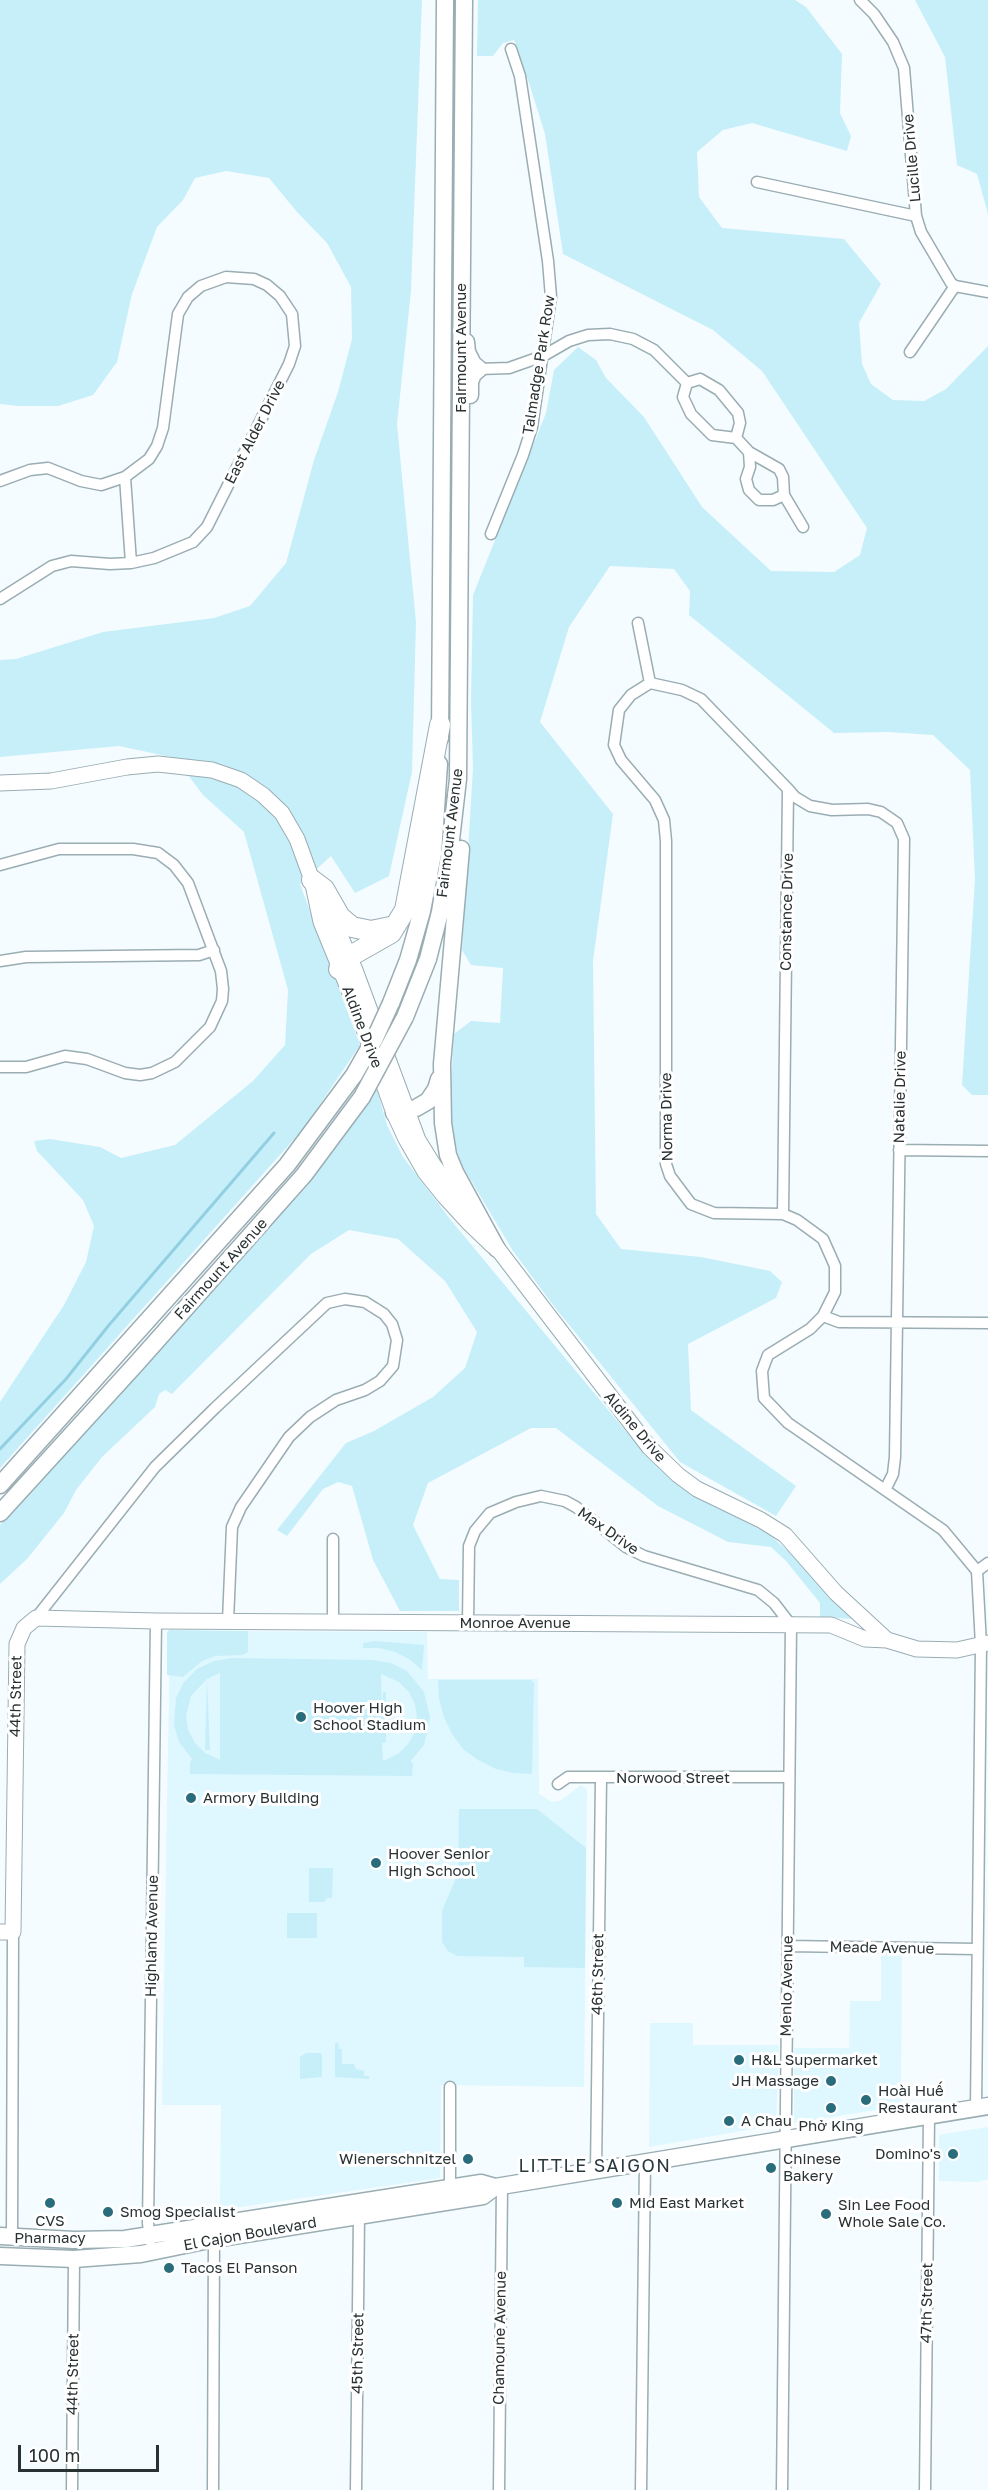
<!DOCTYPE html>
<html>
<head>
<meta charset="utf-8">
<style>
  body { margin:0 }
  #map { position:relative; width:988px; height:2490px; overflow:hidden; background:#f4fcff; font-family:"Golos Text",sans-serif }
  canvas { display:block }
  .scale { position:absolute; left:18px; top:2445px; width:141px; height:27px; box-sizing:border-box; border:3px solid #293133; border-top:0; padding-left:8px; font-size:18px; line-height:21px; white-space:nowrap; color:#293133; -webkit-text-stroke:4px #fff; paint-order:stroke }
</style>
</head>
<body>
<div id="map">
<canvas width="988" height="2490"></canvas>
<div class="scale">100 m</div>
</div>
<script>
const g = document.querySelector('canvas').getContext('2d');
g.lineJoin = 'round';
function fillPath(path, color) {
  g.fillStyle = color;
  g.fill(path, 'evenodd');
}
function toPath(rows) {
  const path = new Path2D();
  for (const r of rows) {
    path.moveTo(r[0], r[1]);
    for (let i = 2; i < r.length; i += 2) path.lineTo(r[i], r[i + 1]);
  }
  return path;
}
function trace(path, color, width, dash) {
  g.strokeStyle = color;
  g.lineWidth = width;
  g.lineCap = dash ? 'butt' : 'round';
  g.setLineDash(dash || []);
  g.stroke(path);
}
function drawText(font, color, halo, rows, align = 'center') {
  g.font = font + ' "Golos Text",sans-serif';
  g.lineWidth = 6;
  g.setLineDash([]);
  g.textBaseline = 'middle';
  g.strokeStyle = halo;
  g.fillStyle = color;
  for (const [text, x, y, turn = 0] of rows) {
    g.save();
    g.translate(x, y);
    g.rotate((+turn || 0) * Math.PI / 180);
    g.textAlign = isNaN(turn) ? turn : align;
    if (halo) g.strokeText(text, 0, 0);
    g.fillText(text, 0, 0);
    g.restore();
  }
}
fillPath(toPath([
  [170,1631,427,1632,428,1679,538,1679,539,1794,552,1802,560,1801,581,1785,587,1790,584,2087,441,2085,440,2178,220,2210,221,2105,162,2105],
  [881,1953,902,1954,901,2106,794,2123,794,2048,849,2048,849,2058,850,2001,881,2001],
  [650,2023,693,2023,693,2045,779,2045,776,2125,649,2147],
  [988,2127,988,2179,978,2182,939,2181,939,2135]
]), '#dff7fe');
fillPath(toPath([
  [0,0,422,0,411,291,397,424,416,622,412,772,389,876,355,893,331,856,300,884,360,1045,304,1128,0,1468,0,1402,64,1305,86,1262,94,1226,83,1200,37,1151,34,1141,50,1139,100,1147,121,1158,175,1145,253,1081,285,1045,288,990,244,832,203,795,175,758,119,746,0,757,0,660,16,659,103,632,214,618,250,606,286,563,314,460,338,392,352,339,351,287,327,243,297,212,269,178,226,171,195,178,183,200,157,227,132,294,117,362,93,395,58,406,19,406,0,404],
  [478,0,795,0,806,7,842,54,840,113,851,136,847,151,752,123,723,130,697,152,699,197,722,228,844,239,881,284,859,323,862,364,871,384,893,400,924,401,946,389,988,346,988,1095,972,1095,962,1085,975,879,970,770,933,735,888,732,834,733,689,615,690,591,674,569,610,566,569,627,540,722,613,814,593,961,596,1214,621,1249,701,1257,770,1271,782,1282,776,1298,688,1344,691,1410,796,1486,776,1516,680,1462,553,1305,513,1251,460,1162,449,1121,454,1034,471,1021,500,1023,503,968,471,965,462,950,473,768,471,701,473,595,546,413,554,370,578,347,596,360,606,378,644,417,702,507,771,571,834,572,860,555,867,528,762,371,713,330,563,254,545,134,529,83,514,40,503,43,493,56,477,56],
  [915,0,988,0,988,214,977,174,957,165,945,57],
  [377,1089,387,1125,403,1157,450,1219,643,1452,685,1489,769,1534,798,1560,852,1619,820,1617,820,1603,786,1561,771,1547,728,1542,658,1506,556,1428,531,1428,428,1483,413,1525,440,1579,459,1580,459,1611,400,1611,373,1560,352,1486,338,1482,323,1489,287,1536,277,1530,346,1443,374,1431,433,1397,465,1368,477,1332,445,1281,398,1239,349,1230,311,1254,172,1394,165,1390,159,1394,155,1407,102,1457,76,1490,64,1513,27,1559,0,1584,0,1525,307,1186],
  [169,1630,248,1631,248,1652,243,1655,215,1656,202,1661,183,1677,167,1675,167,1633],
  [375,1641,424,1645,422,1670,409,1659,395,1652,379,1648,363,1648,363,1643],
  [232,1658,373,1660,391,1663,407,1671,424,1692,430,1718,424,1745,410,1762,413,1763,412,1776,190,1774,190,1761,193,1760,179,1742,174,1725,176,1698,184,1682,197,1669,214,1661],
  [220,1673,220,1760,205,1753,195,1743,188,1730,186,1716,191,1696,207,1679,205,1750,210,1750,207,1679],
  [381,1674,399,1682,409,1692,415,1704,417,1718,415,1732,408,1744,398,1754,383,1761,382,1743,386,1742,386,1692,383,1692,382,1712],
  [438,1680,531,1680,534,1683,532,1774,514,1773,496,1769,478,1760,463,1749,452,1734,444,1717,439,1699],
  [459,1809,537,1809,586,1848,585,1968,524,1967,524,1957,457,1956,448,1951,442,1942,442,1911,458,1873],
  [309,1868,333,1868,332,1898,327,1898,324,1902,309,1902],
  [287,1913,317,1913,317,1938,287,1938],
  [335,2043,338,2043,339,2049,342,2049,342,2064,354,2064,356,2069,364,2071,364,2076,369,2076,369,2079,335,2077],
  [306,2053,320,2053,322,2055,322,2077,300,2079,300,2057]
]), '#c7effa');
trace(toPath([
  [0,1449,66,1379,109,1325,274,1133]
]), '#92d0e1', 3);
const street = toPath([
  [860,0,874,14,893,42,904,68,916,216,921,232,951,283,955,286,988,292],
  [757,182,916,216],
  [910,352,955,286],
  [479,369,509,368,543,356,569,341,588,335,610,334,633,339,654,350,687,383],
  [700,379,719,390,738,413,740,423,736,438,712,435,691,414,683,397,687,383,700,379],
  [736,438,749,452,779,469,783,477,784,495,773,500,759,500,749,490,746,479,750,467,749,452],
  [0,481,30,470,48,468,81,481,101,485,125,477],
  [784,495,803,527],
  [491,534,523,455,532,427,551,297,548,261,520,76,511,49],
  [0,599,52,566,71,561,110,564,131,563,154,558,193,542,207,527,289,364,295,346,292,314,280,296,267,285,254,279,226,277,201,286,188,297,178,314,163,428,157,446,149,459,125,477,131,563],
  [638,623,650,683],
  [650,683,631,695,619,710,614,745,621,760,655,800,664,820,666,841,666,1164,670,1176,691,1204,714,1213,783,1214,797,1220,823,1239,835,1266,835,1292,823,1316,810,1329,768,1355,762,1371,764,1398,788,1423,943,1530,977,1571],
  [650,683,682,690,701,699,788,789,783,1214],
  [788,789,795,797,810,806,832,810,868,809,881,812,897,823,904,839,895,1457,893,1474,885,1490],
  [0,865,59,849,133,849,158,853,174,865,188,883,221,971,223,989,222,1001,210,1027,175,1062,152,1073,140,1075,125,1073,87,1059,65,1056,26,1067,0,1067],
  [0,961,26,957,199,955,214,950],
  [899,1150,988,1151],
  [823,1316,839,1322,988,1323],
  [977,1571,988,1563],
  [36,1618,155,1467,215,1408,327,1303,345,1299,365,1302,384,1314,392,1324,397,1340,393,1366,380,1381,365,1390,336,1400,310,1417,289,1437,241,1507,232,1527,228,1621],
  [333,1622,333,1539],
  [468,1623,469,1546,475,1531,490,1513,516,1502,541,1496,565,1501,576,1507,626,1547,644,1556,758,1590,774,1603,791,1625,782,2490],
  [558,1784,568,1777,789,1777],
  [788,1946,977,1949],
  [976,2108,981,1645,977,1571],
  [596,2171,601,1778],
  [450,2192,450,2087],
  [12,2237,13,1932],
  [150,2241,148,2223,156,1621],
  [72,2490,74,2259],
  [213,2490,214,2235],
  [356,2490,359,2216],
  [499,2490,502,2185],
  [641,2490,645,2162],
  [925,2490,929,2116]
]);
const secondary = toPath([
  [0,783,51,781,127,767,158,764,212,770,241,780,263,795,282,813,297,839,312,880,321,922,357,1010,394,1113,406,1139,425,1172,445,1197,468,1222,493,1246],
  [327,906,355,970,418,1140,434,1166,471,1213],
  [491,1240,649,1447,678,1475,697,1489,761,1520,785,1535,836,1593,887,1640],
  [0,1932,13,1932,17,1644,24,1628,36,1618,156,1621,831,1625,865,1639,887,1640,917,1649,957,1650,988,1643]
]);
const primary = toPath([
  [466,342,467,352,473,364,479,369,473,374,470,382,470,395],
  [440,738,445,0],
  [461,849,442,1064,443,1123,448,1155,455,1172,497,1249],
  [391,1003,408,960,422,911,433,854,439,764],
  [405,1017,428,959,440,912,449,857,458,779,464,0],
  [394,1113,416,1108,428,1101,436,1089,439,1079],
  [0,1485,287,1165,354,1075],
  [0,1513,136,1364,304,1175,362,1097],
  [0,2236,74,2240,125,2239,481,2183,495,2187,988,2106],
  [0,2256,74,2259,141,2254,214,2239,483,2196,495,2187]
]);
const highway = toPath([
  [312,880,324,889,340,917,352,927,371,931,395,926],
  [339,969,354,954,391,933,405,910,440,725]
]);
trace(street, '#9aadb3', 13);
trace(secondary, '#9aadb3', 17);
trace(primary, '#9aadb3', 19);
trace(highway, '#9aadb3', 22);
trace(street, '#fff', 10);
trace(secondary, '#fff', 15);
trace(primary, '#fff', 16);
trace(highway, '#fff', 20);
const primaryBridge = toPath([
  [354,1075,375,1038,391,1003],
  [362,1097,405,1017]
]);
trace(primaryBridge, '#9aadb3', 19, []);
trace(primaryBridge, '#fff', 16);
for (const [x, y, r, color] of [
  [301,1717,6,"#296d7d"],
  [191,1798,6,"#296d7d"],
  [376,1863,6,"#296d7d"],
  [739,2060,6,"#296d7d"],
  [831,2081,6,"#296d7d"],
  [866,2100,6,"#296d7d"],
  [831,2108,6,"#296d7d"],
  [729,2121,6,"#296d7d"],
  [953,2154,6,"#296d7d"],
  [468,2159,6,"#296d7d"],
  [771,2168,6,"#296d7d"],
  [50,2203,6,"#296d7d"],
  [617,2203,6,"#296d7d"],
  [108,2212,6,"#296d7d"],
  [826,2214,6,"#296d7d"],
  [169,2268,6,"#296d7d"]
]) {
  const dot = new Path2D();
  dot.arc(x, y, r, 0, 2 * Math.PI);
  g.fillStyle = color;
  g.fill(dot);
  trace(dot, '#fff', 2);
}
drawText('15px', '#293133', '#fff', [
  ["Lucille Drive",912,158,-95],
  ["Fairmount Avenue",461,348,-90],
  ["Talmadge Park Row",539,365,-81],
  ["East Alder Drive",255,432,-63],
  ["Fairmount Avenue",450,833,-83],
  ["Constance Drive",787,912,-89],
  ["Aldine Drive",362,1027,69],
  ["Natalie Drive",900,1097,-89],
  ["Norma Drive",667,1117,-91],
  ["Fairmount Avenue",221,1269,-48],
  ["Aldine Drive",635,1427,50],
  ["Max Drive",608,1531,35],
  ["Monroe Avenue",515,1623],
  ["44th Street",16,1696,-89],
  ["Norwood Street",673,1778],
  ["Highland Avenue",152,1936,-89],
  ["Meade Avenue",882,1948,1],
  ["46th Street",598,1974,-89],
  ["Menlo Avenue",787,1986,-89],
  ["El Cajon Boulevard",250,2234,-10],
  ["47th Street",927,2303,-89],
  ["Chamoune Avenue",500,2338,-89],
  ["45th Street",358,2353,-89],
  ["44th Street",73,2374,-89]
]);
drawText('15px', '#293133', '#fff', [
  ["Hoover High",313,1708],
  ["School Stadium",313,1725],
  ["Armory Building",203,1798],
  ["Hoover Senior",388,1854],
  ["High School",388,1871],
  ["H&L Supermarket",751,2060],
  ["JH Massage",819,2081,"right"],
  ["Hoài Huế",878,2091],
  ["Restaurant",878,2108],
  ["A Chau",741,2121],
  ["Phở King",831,2126,"center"],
  ["Domino's",941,2154,"right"],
  ["Wienerschnitzel",456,2159,"right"],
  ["Chinese",783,2159],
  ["Bakery",783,2176],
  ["Mid East Market",629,2203],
  ["Sin Lee Food",838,2205],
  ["Whole Sale Co.",838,2222],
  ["Smog Specialist",120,2212],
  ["CVS",50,2221,"center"],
  ["Pharmacy",50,2238,"center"],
  ["Tacos El Panson",181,2268]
], 'left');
g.letterSpacing = '1.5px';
drawText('18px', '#28393e', '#fff', [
  ["LITTLE SAIGON",595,2166]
]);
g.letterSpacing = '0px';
</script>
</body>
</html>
